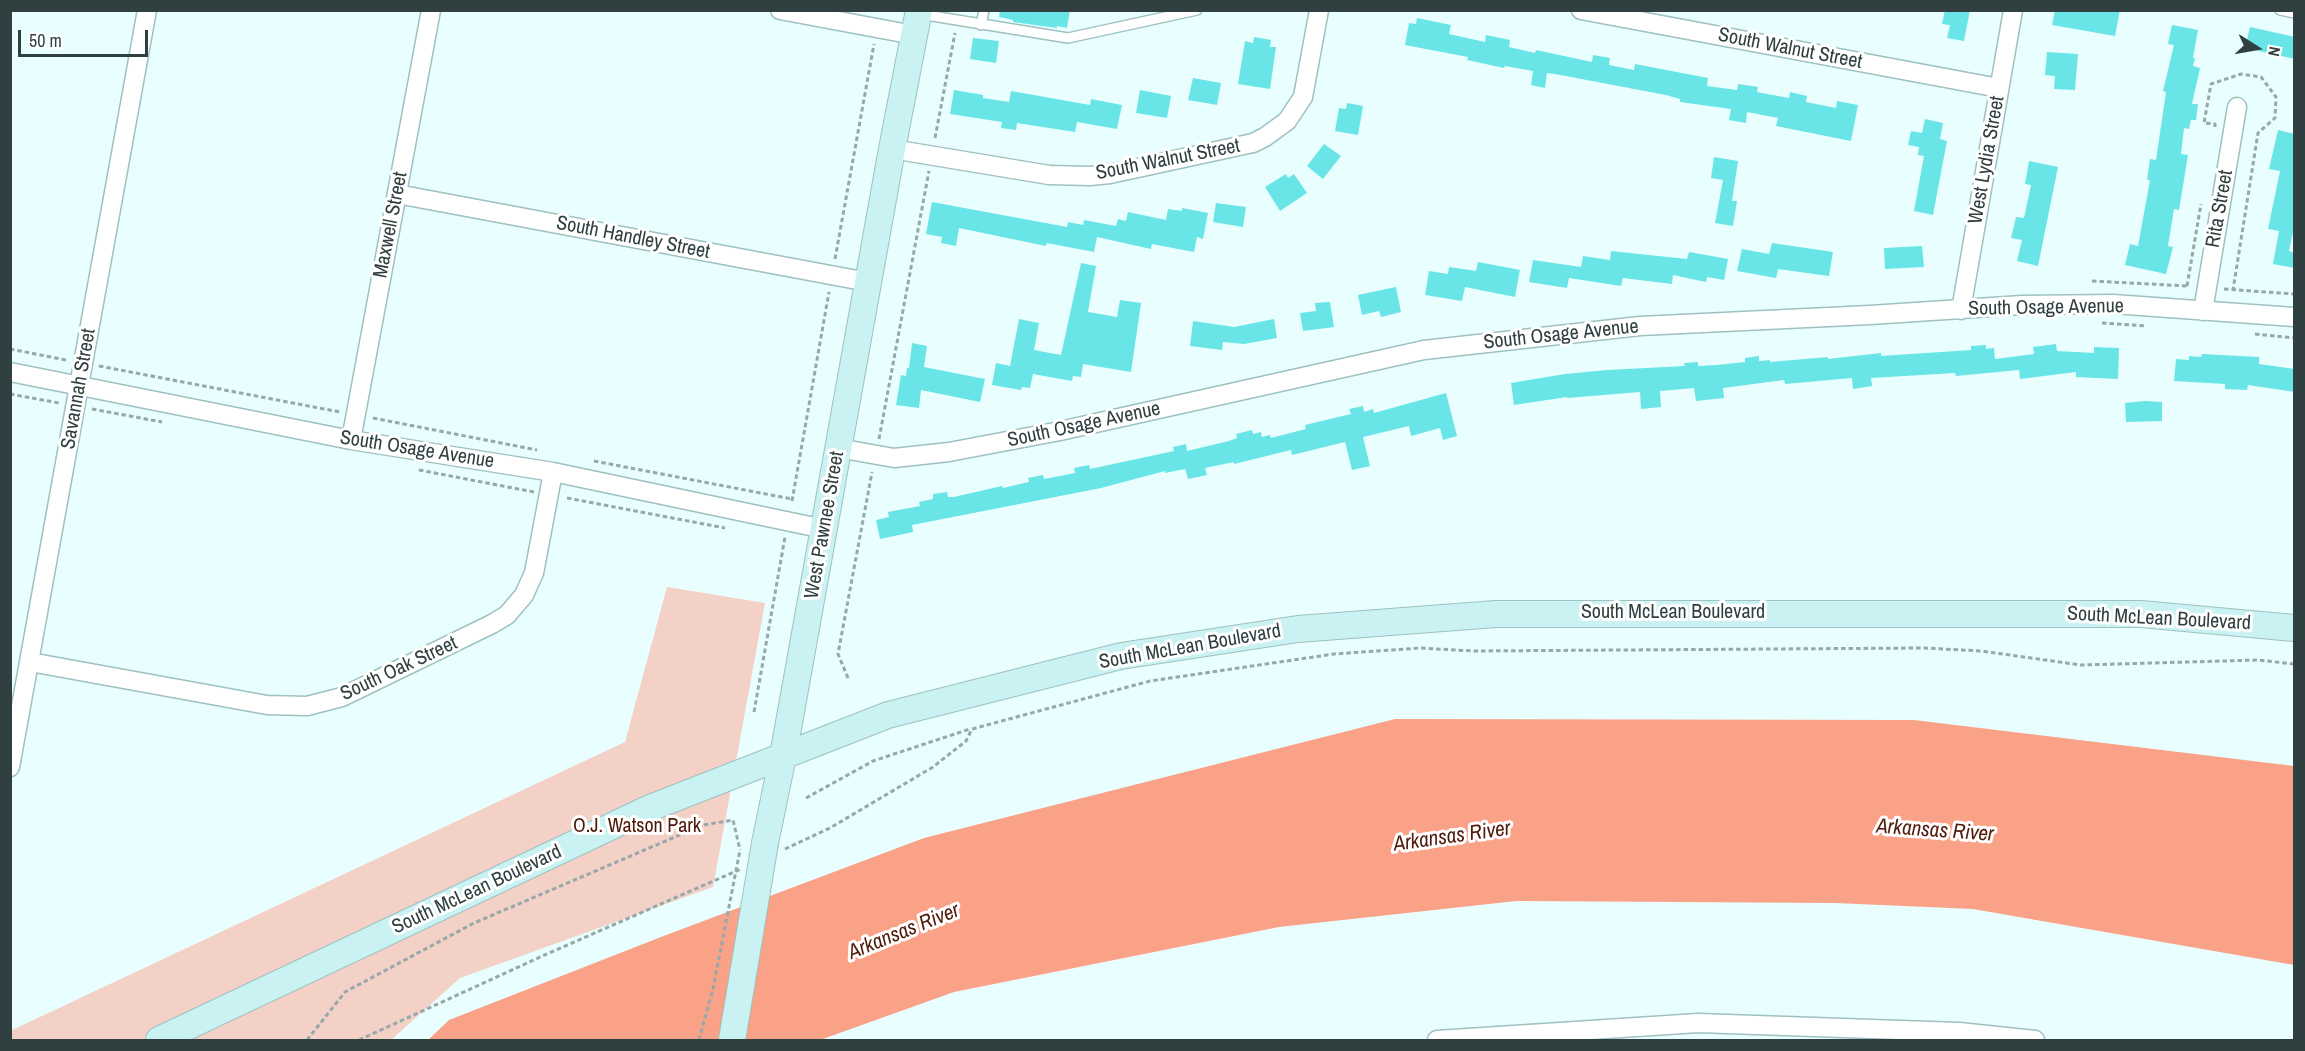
<!DOCTYPE html>
<html>
<head>
<meta charset="utf-8">
<style>
  body { margin:0 }
  #map { position:relative; width:2305px; height:1051px; overflow:hidden; background:#e9fefe; font-family:"Archivo Narrow",sans-serif }
  canvas { display:block }
  .frame { position:absolute; inset:0; border:12px solid #303f3f; pointer-events:none }
  .north { position:absolute; left:2227px; top:18px; width:60px; height:60px; -webkit-text-stroke:4px #fff; paint-order:stroke; rotate:101deg; font-size:16px; font-weight:700; line-height:24px; text-align:center; color:#303f3f }
  .north::after { content:''; display:block; margin:auto; width:21px; height:27px; background:#303f3f; clip-path:polygon(50% 0,100% 100%,50% 72%,0 100%) }
  .scale { position:absolute; left:18px; top:30px; width:130px; height:27px; box-sizing:border-box; border:3px solid #303f3f; border-top:0; padding-left:8px; font-size:18px; line-height:21px; white-space:nowrap; color:#303f3f; -webkit-text-stroke:4px #fff; paint-order:stroke }
</style>
</head>
<body>
<div id="map">
<canvas width="2305" height="1051"></canvas>
<div class="frame"></div>
<div class="north">N</div>
<div class="scale">50 m</div>
</div>
<script>
const g = document.querySelector('canvas').getContext('2d');
g.lineJoin = 'round';
function fillPath(path, color) {
  g.fillStyle = color;
  g.fill(path, 'evenodd');
}
function toPath(rows) {
  const path = new Path2D();
  for (const r of rows) {
    path.moveTo(r[0], r[1]);
    for (let i = 2; i < r.length; i += 2) path.lineTo(r[i], r[i + 1]);
  }
  return path;
}
function trace(path, color, width, dash) {
  g.strokeStyle = color;
  g.lineWidth = width;
  g.lineCap = dash ? 'butt' : 'round';
  g.setLineDash(dash || []);
  g.stroke(path);
}
function drawText(font, color, halo, rows, align = 'center') {
  g.font = font + ' "Archivo Narrow",sans-serif';
  g.lineWidth = 6;
  g.setLineDash([]);
  g.textBaseline = 'middle';
  g.strokeStyle = halo;
  g.fillStyle = color;
  for (const [text, x, y, turn = 0] of rows) {
    g.save();
    g.translate(x, y);
    g.rotate((+turn || 0) * Math.PI / 180);
    g.textAlign = isNaN(turn) ? turn : align;
    if (halo) g.strokeText(text, 0, 0);
    g.fillText(text, 0, 0);
    g.restore();
  }
}
fillPath(toPath([
  [667,587,765,603,713,887,460,978,391,1040,11,1040,10,1031,625,742]
]), '#f3d1c7');
fillPath(toPath([
  [1395,719,1914,720,2294,766,2294,965,1973,909,1835,903,1516,901,1279,927,954,992,820,1040,428,1040,449,1020,661,937,924,838]
]), '#f9a287');
fillPath(toPath([
  [1000,10,1070,10,1067,28,1057,26,1057,28,1013,22,1013,20,999,17],
  [1945,10,1970,10,1964,41,1947,38,1950,25,1942,24],
  [2055,10,2120,10,2115,36,2052,25],
  [1417,18,1451,25,1449,34,1485,42,1486,35,1510,40,1509,47,1535,53,1536,50,1592,62,1593,55,1610,58,1609,65,1634,70,1635,64,1708,78,1707,86,1737,90,1738,84,1758,87,1757,92,1789,98,1790,92,1807,96,1806,102,1836,108,1837,101,1858,105,1851,141,1776,126,1778,118,1747,112,1746,123,1729,120,1731,109,1680,102,1680,99,1666,95,1555,74,1547,73,1545,88,1531,85,1533,71,1505,66,1504,68,1467,60,1468,57,1405,45,1409,23,1416,24],
  [2172,25,2198,30,2193,58,2195,58,2193,66,2200,68,2192,104,2198,104,2196,120,2191,120,2189,129,2184,128,2181,154,2188,155,2179,210,2174,209,2168,246,2173,247,2166,274,2125,265,2130,244,2138,246,2150,180,2147,180,2150,159,2156,160,2166,92,2163,91,2174,45,2168,44],
  [2250,27,2295,37,2295,59,2245,48],
  [1254,37,1271,40,1270,47,1276,47,1270,89,1238,84,1245,41,1253,43],
  [973,38,999,41,996,63,970,59],
  [2047,52,2078,54,2075,90,2054,89,2055,76,2045,75],
  [1193,78,1221,83,1217,105,1188,100],
  [954,90,983,95,983,98,1009,102,1011,91,1090,105,1091,99,1122,105,1117,129,1077,122,1075,132,1017,123,1016,130,1001,128,1002,122,950,114],
  [1140,90,1171,96,1167,118,1136,113],
  [1347,103,1363,106,1358,135,1335,131,1339,108,1346,109],
  [1925,119,1943,123,1940,139,1947,141,1933,215,1914,211,1924,156,1918,155,1919,147,1908,145,1911,131,1922,133],
  [2278,130,2295,134,2295,223,2289,251,2295,253,2295,268,2273,264,2279,231,2268,229,2280,171,2269,169],
  [1324,144,1341,156,1323,179,1307,166],
  [1714,157,1738,161,1732,201,1737,201,1733,226,1715,223,1723,180,1711,178],
  [2029,161,2058,167,2038,266,2017,261,2022,240,2011,238,2016,217,2024,218,2031,185,2025,184],
  [1286,174,1288,178,1294,174,1307,193,1280,211,1265,187],
  [932,202,1067,227,1068,222,1083,225,1084,220,1116,226,1118,219,1126,221,1128,212,1166,220,1168,209,1182,211,1182,208,1208,213,1203,239,1197,237,1194,252,1152,244,1151,249,1097,237,1094,252,1047,243,1046,246,959,228,956,246,941,243,942,237,926,234],
  [1216,203,1246,207,1243,227,1213,222],
  [1772,243,1833,252,1829,276,1778,269,1776,278,1737,271,1742,249,1769,254],
  [1922,246,1924,267,1885,269,1884,248],
  [1611,251,1687,259,1689,252,1728,259,1724,280,1707,277,1706,282,1673,275,1672,284,1623,278,1621,286,1569,278,1567,288,1529,282,1533,260,1581,267,1583,256,1610,260],
  [1478,262,1520,270,1515,297,1465,287,1462,301,1425,295,1429,271,1448,274,1449,267,1476,271],
  [1081,263,1096,266,1088,312,1117,317,1120,300,1141,303,1131,372,1083,364,1081,377,1073,376,1072,381,1033,374,1030,388,1022,387,1021,390,992,385,996,363,1010,366,1019,319,1039,323,1034,350,1061,355],
  [1396,287,1401,312,1381,317,1379,311,1362,315,1358,295],
  [1330,302,1334,327,1303,331,1300,313,1316,311,1315,303],
  [1274,319,1277,338,1244,344,1223,342,1222,350,1190,346,1193,321,1234,327],
  [912,343,927,346,924,367,985,379,980,402,921,390,919,408,896,405,901,375,906,376,907,368,909,368],
  [2056,344,2057,351,2094,353,2094,347,2119,348,2118,379,2076,377,2076,372,2020,379,2019,370,1956,376,1955,373,1871,378,1872,386,1853,389,1852,378,1785,384,1784,380,1723,388,1724,398,1696,401,1694,388,1660,391,1661,407,1641,409,1640,392,1567,398,1567,397,1514,405,1511,383,1565,374,1607,370,1685,366,1684,363,1698,362,1698,366,1717,365,1745,362,1745,358,1759,356,1759,361,1770,360,1770,362,1828,357,1828,359,1881,353,1881,356,1971,350,1971,346,1986,345,1986,349,1994,348,1995,359,2034,354,2033,347],
  [2202,354,2259,357,2259,364,2295,369,2295,392,2248,385,2247,390,2225,389,2225,384,2174,381,2176,359,2189,360,2189,356,2201,357],
  [1446,393,1457,436,1443,440,1440,428,1411,436,1409,426,1363,437,1370,466,1352,470,1345,442,1292,455,1291,450,1234,464,1234,462,1205,468,1207,475,1188,479,1185,469,1165,473,1165,471,1101,488,912,525,913,532,880,539,876,520,889,517,888,512,920,506,919,502,933,499,933,494,947,492,948,497,954,497,1002,486,1003,488,1029,482,1028,478,1043,475,1044,479,1075,473,1074,468,1089,465,1090,469,1174,451,1173,447,1186,444,1187,451,1229,441,1237,438,1236,434,1252,430,1253,434,1261,432,1262,437,1270,435,1271,438,1306,429,1305,425,1351,414,1349,409,1363,406,1364,412,1373,409,1374,413],
  [2145,401,2162,402,2162,421,2126,422,2125,403]
]), '#69e5e8');
const service = toPath([
  [2280,10,2294,13],
  [920,14,1068,38,1197,10],
  [981,25,984,10]
]);
const minor = toPath([
  [780,10,914,35],
  [1581,10,1999,88],
  [892,149,1049,175,1090,176,1110,174,1253,143,1265,137,1287,121,1303,97,1319,10],
  [397,194,868,282],
  [1961,310,2013,10],
  [2203,311,2237,107],
  [10,372,351,440,553,472,824,529],
  [351,440,431,10],
  [838,448,894,458,949,452,1060,431,1424,350,1640,326,1870,315,2022,305,2113,304,2294,317],
  [30,662,267,705,307,706,342,697,492,624,507,615,524,595,534,573,553,472],
  [10,767,147,10],
  [1437,1040,1698,1023,1959,1032,2035,1040]
]);
const secondary = toPath([
  [765,843,783,756,892,149,919,10],
  [159,1040,650,808,888,715,1121,656,1298,629,1496,614,2141,614,2294,628]
]);
trace(service, '#9ec1c1', 12);
trace(minor, '#9ec1c1', 21);
trace(secondary, '#9ec1c1', 28);
trace(toPath([
  [2215,127,2215,124,2204,123,2211,84,2241,74,2261,77,2276,97,2275,118,2258,133,2233,290],
  [935,138,955,33],
  [835,259,874,44],
  [2092,281,2188,286],
  [2187,286,2201,204],
  [2224,289,2294,294],
  [2102,323,2147,326],
  [2255,334,2294,338],
  [10,349,66,360],
  [99,366,340,412],
  [10,394,59,403],
  [92,409,162,422],
  [373,418,537,450],
  [879,439,929,171],
  [594,461,792,499],
  [419,470,534,492],
  [567,498,725,528],
  [792,501,829,292],
  [848,678,838,654,872,472],
  [754,712,785,537],
  [806,798,873,761,970,729],
  [785,849,830,828,933,767,966,741,972,729,1150,681,1334,654,1420,648,1474,651,1924,648,1981,651,2081,665,2258,660,2294,664],
  [307,1040,345,992,474,923,703,825,733,820,740,850],
  [359,1040,549,953,741,869]
]), '#96a8a8', 3, [4.5, 3]);
trace(service, '#fff', 9);
trace(minor, '#fff', 18);
trace(secondary, '#caf2f2', 26);
const secondaryBridge = toPath([
  [732,1040,765,843]
]);
trace(secondaryBridge, '#9ec1c1', 28, []);
trace(toPath([
  [699,1040,713,989,740,850]
]), '#96a8a8', 3, [4.5, 3]);
trace(secondaryBridge, '#caf2f2', 26);
drawText('20px', '#303f3f', '#fff', [
  ["South Walnut Street",1790,49,11],
  ["South Walnut Street",1168,160,-11],
  ["West Lydia Street",1987,160,-80],
  ["Rita Street",2220,209,-80],
  ["Maxwell Street",391,225,-79],
  ["South Handley Street",633,238,11],
  ["South Osage Avenue",2046,308,-1],
  ["South Osage Avenue",1561,335,-6],
  ["Savannah Street",79,389,-80],
  ["South Osage Avenue",1084,425,-12],
  ["South Osage Avenue",417,450,9],
  ["West Pawnee Street",825,525,-80],
  ["South McLean Boulevard",1673,613],
  ["South McLean Boulevard",2159,619,3],
  ["South McLean Boulevard",1190,647,-10],
  ["South Oak Street",399,669,-25],
  ["South McLean Boulevard",477,890,-25]
]);
drawText('20px', '#4d1907', '#fff', [
  ["O.J. Watson Park",637,827]
]);
drawText('italic 21px', '#511c0b', '#fff', [
  ["Arkansas River",1935,831,4],
  ["Arkansas River",1452,837,-8],
  ["Arkansas River",904,932,-22]
]);
</script>
</body>
</html>
